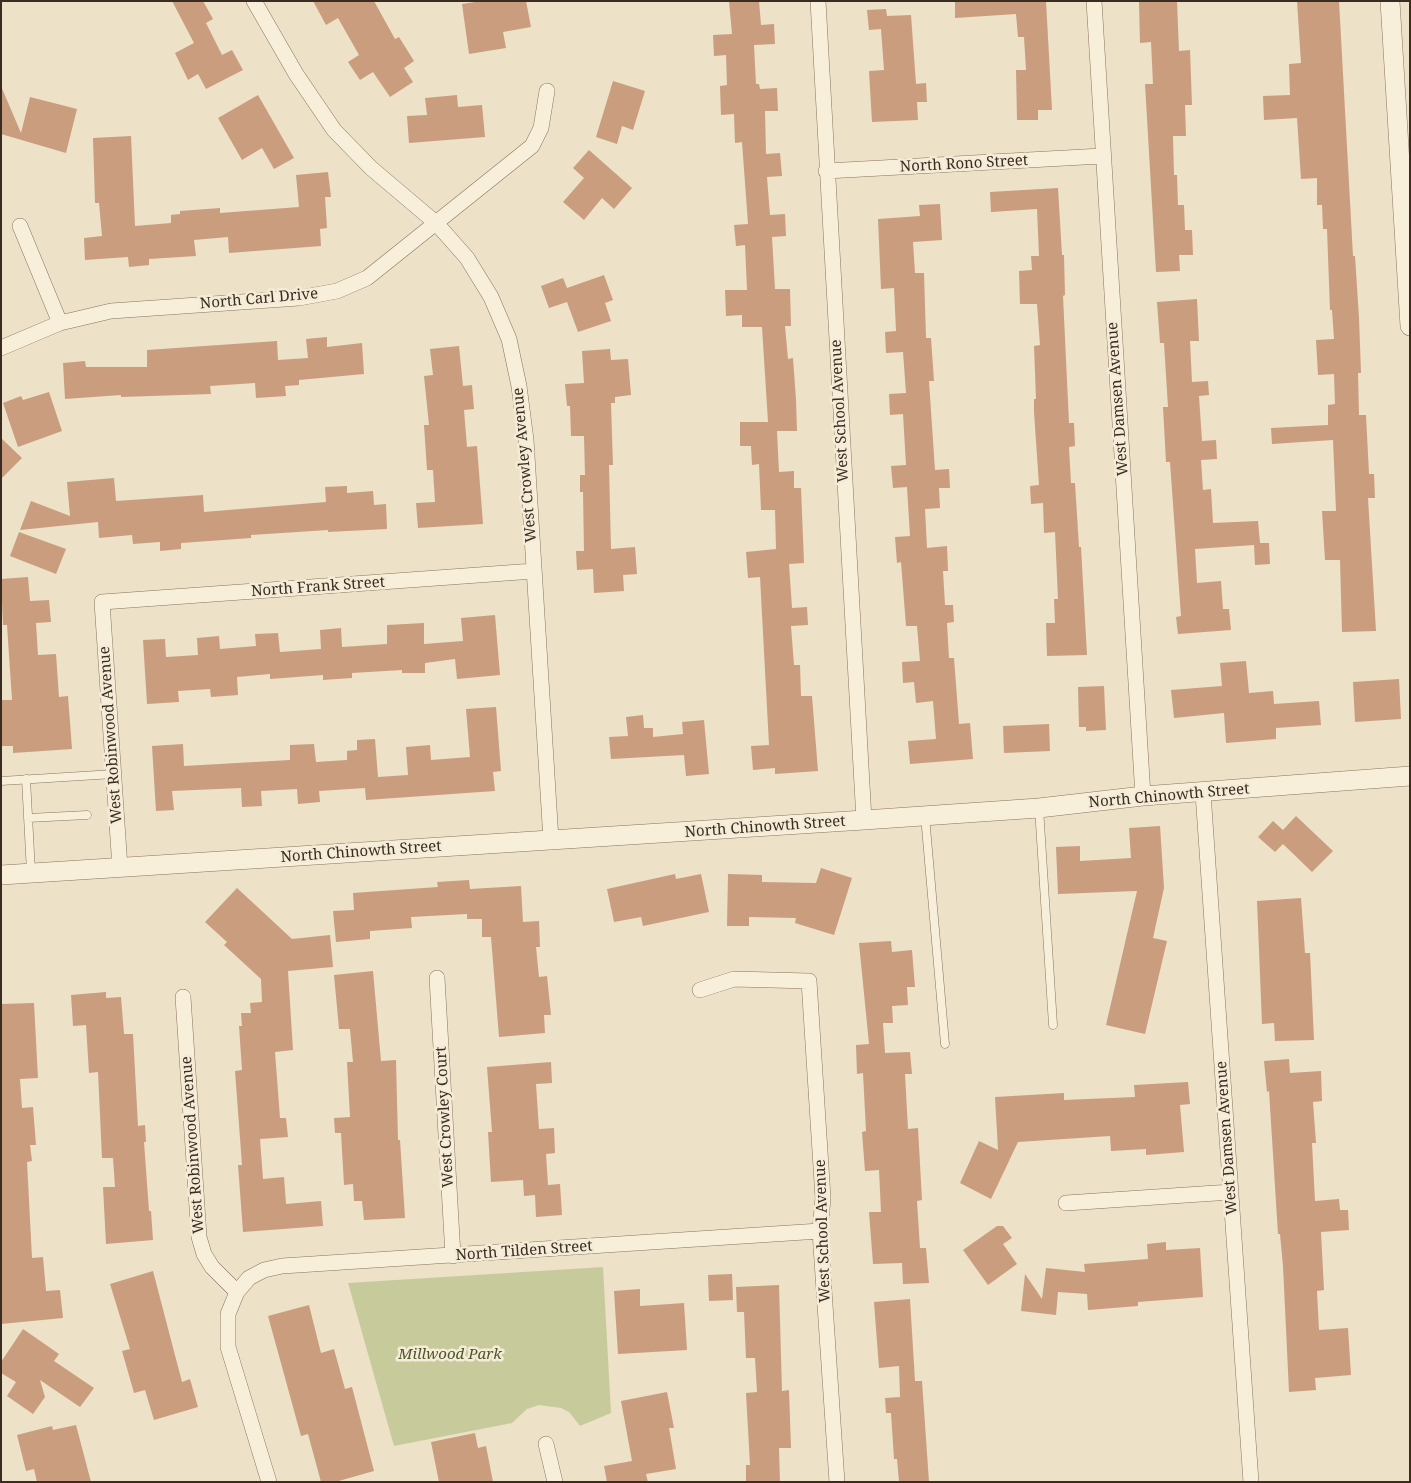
<!DOCTYPE html>
<html>
<head>
<meta charset="utf-8">
<style>
  body { margin:0 }
  #map { position:relative; width:1411px; height:1483px; overflow:hidden; background:#ede1c8; font-family:"Noto Serif",serif }
  canvas { display:block }
  .frame { position:absolute; inset:0; border:2px solid #3a2c20; pointer-events:none }
</style>
</head>
<body>
<div id="map">
<canvas width="1411" height="1483"></canvas>
<div class="frame"></div>
</div>
<script>
const g = document.querySelector('canvas').getContext('2d');
g.lineJoin = 'round';
function fillPath(path, color) {
  g.fillStyle = color;
  g.fill(path, 'evenodd');
}
function toPath(rows) {
  const path = new Path2D();
  for (const r of rows) {
    path.moveTo(r[0], r[1]);
    for (let i = 2; i < r.length; i += 2) path.lineTo(r[i], r[i + 1]);
  }
  return path;
}
function trace(path, color, width, dash) {
  g.strokeStyle = color;
  g.lineWidth = width;
  g.lineCap = dash ? 'butt' : 'round';
  g.setLineDash(dash || []);
  g.stroke(path);
}
function drawText(font, color, halo, rows, align = 'center') {
  g.font = font + ' "Noto Serif",serif';
  g.lineWidth = 5;
  g.setLineDash([]);
  g.textBaseline = 'middle';
  g.strokeStyle = halo;
  g.fillStyle = color;
  for (const [text, x, y, turn = 0] of rows) {
    g.save();
    g.translate(x, y);
    g.rotate((+turn || 0) * Math.PI / 180);
    g.textAlign = isNaN(turn) ? turn : align;
    if (halo) g.strokeText(text, 0, 0);
    g.fillText(text, 0, 0);
    g.restore();
  }
}
fillPath(toPath([
  [603,1267,611,1413,580,1426,569,1412,561,1408,539,1405,527,1409,512,1423,394,1446,348,1283]
]), '#c7cb9c');
fillPath(toPath([
  [172,1,203,1,213,19,206,23,222,55,232,50,243,70,206,89,198,74,188,80,175,53,194,43],
  [313,1,374,1,395,39,399,37,414,61,404,68,413,82,390,97,373,72,360,80,348,62,359,55,338,18,326,25],
  [482,1,526,1,531,27,503,32,506,48,469,54,462,4],
  [729,1,759,1,761,25,774,24,775,44,754,45,756,84,759,84,760,89,777,88,778,111,765,111,766,154,780,153,782,176,767,177,770,215,785,214,786,236,772,237,775,289,790,289,791,326,785,326,788,359,793,358,796,400,797,431,777,431,779,472,794,471,794,488,801,488,804,563,789,564,792,608,807,607,808,625,791,626,794,665,800,665,801,696,812,696,818,771,775,774,775,768,753,770,751,746,769,745,760,577,748,578,746,552,776,549,775,510,761,510,759,464,752,465,751,446,740,446,740,422,768,422,762,327,742,327,742,315,726,316,725,290,747,290,745,245,736,246,734,225,748,224,742,142,735,143,734,114,721,115,720,86,727,85,726,55,714,56,713,35,732,34],
  [955,1,1046,1,1052,110,1038,110,1038,120,1017,120,1016,70,1026,70,1024,37,1018,37,1016,14,955,18],
  [1177,1,1179,51,1190,50,1192,105,1185,105,1186,136,1173,136,1174,175,1177,175,1178,205,1184,205,1185,230,1192,230,1193,255,1179,255,1180,271,1156,272,1145,84,1153,84,1151,42,1140,43,1139,2],
  [1297,1,1339,1,1353,256,1355,256,1359,318,1361,373,1358,373,1359,415,1366,415,1369,474,1374,474,1375,498,1368,498,1376,631,1342,632,1340,560,1325,560,1322,511,1336,511,1333,440,1272,444,1271,428,1328,425,1328,405,1335,404,1334,374,1318,375,1316,340,1334,339,1332,310,1330,310,1327,229,1323,229,1322,205,1317,205,1317,178,1301,179,1297,118,1264,120,1263,96,1290,95,1289,64,1301,63],
  [886,9,887,16,911,15,916,84,926,83,927,102,917,102,918,120,872,122,869,71,884,70,881,29,869,30,867,10],
  [613,81,645,91,633,130,622,126,617,144,596,137],
  [1,86,21,133,30,97,77,109,66,153,1,134],
  [258,95,294,158,274,169,262,148,242,160,218,118],
  [457,95,458,107,482,105,485,137,409,143,407,116,427,115,425,98],
  [131,136,135,226,171,223,171,215,180,214,180,211,220,208,220,213,299,207,296,175,328,172,331,197,325,197,327,228,320,229,321,246,229,253,228,237,194,240,196,256,149,259,149,265,129,267,128,257,85,260,84,238,102,236,99,203,95,203,93,138],
  [589,150,632,188,614,209,602,198,584,220,563,202,584,178,573,168],
  [1058,188,1062,255,1064,255,1065,295,1063,296,1069,423,1074,423,1075,446,1069,447,1071,483,1075,483,1079,547,1081,547,1087,655,1047,656,1046,623,1055,623,1054,599,1058,599,1055,532,1044,533,1043,503,1031,504,1030,486,1039,485,1034,412,1034,399,1036,399,1034,346,1040,345,1037,304,1020,304,1019,271,1032,270,1031,256,1039,256,1037,209,991,212,990,192],
  [940,204,942,240,913,242,915,273,924,273,926,338,931,338,934,381,929,381,935,470,949,469,950,488,939,488,940,508,925,509,927,548,947,546,948,571,943,571,945,605,953,605,954,622,947,623,949,658,954,658,959,724,970,723,973,759,910,764,908,741,936,739,933,701,916,703,914,682,903,683,902,662,920,661,917,626,906,626,901,562,897,563,895,537,910,536,907,487,893,488,891,466,906,465,903,414,890,415,889,394,906,393,903,352,886,353,885,332,896,331,894,288,881,289,878,219,920,216,919,205],
  [604,275,613,300,605,303,611,321,578,332,567,302,549,308,541,286,563,278,567,288],
  [1197,299,1199,341,1190,341,1192,382,1208,381,1209,395,1199,396,1202,441,1216,440,1217,459,1201,460,1203,490,1211,489,1213,523,1258,521,1260,543,1269,543,1270,564,1255,565,1254,545,1195,549,1197,583,1221,581,1223,609,1229,609,1231,630,1178,634,1176,617,1181,616,1170,462,1166,462,1163,407,1168,407,1164,343,1160,343,1157,302],
  [327,337,327,347,362,343,364,374,299,380,299,385,285,386,286,396,256,398,255,383,210,386,211,394,121,397,121,395,65,399,63,363,85,361,86,367,147,367,147,350,277,341,278,360,308,358,306,339],
  [459,346,463,386,472,385,474,409,464,410,467,447,477,446,483,524,418,528,416,503,435,502,433,470,427,470,424,425,429,425,424,376,433,375,430,349],
  [610,349,611,360,628,359,631,395,615,397,615,403,611,403,613,465,609,465,611,549,635,547,637,574,623,575,624,591,594,593,593,569,577,570,576,551,584,551,583,492,580,492,580,475,585,475,584,436,571,436,570,406,567,406,565,384,584,383,582,351],
  [49,392,62,431,18,447,3,403,21,396,23,400],
  [1,438,22,458,1,479],
  [114,478,116,501,203,495,204,512,326,502,325,487,347,486,347,493,373,491,374,505,386,504,387,529,328,532,328,530,251,535,251,538,181,543,181,549,160,551,160,542,133,544,132,535,99,538,98,522,20,530,31,501,70,516,67,482],
  [19,532,66,549,56,574,10,556],
  [28,577,30,601,49,600,51,622,36,623,38,655,56,654,59,697,68,696,72,749,13,753,13,746,1,746,1,700,12,700,7,625,3,625,1,579],
  [495,615,500,675,457,679,455,659,425,663,425,673,402,673,402,670,352,673,352,678,323,680,323,675,270,679,270,674,237,677,238,695,211,697,210,689,178,691,179,702,147,704,143,640,165,639,166,657,198,655,197,638,219,636,220,649,256,646,255,634,278,633,280,652,321,649,320,630,341,628,342,647,387,644,387,625,424,623,424,644,463,641,461,618],
  [1246,661,1249,693,1273,691,1274,704,1319,701,1321,725,1276,728,1276,739,1226,743,1224,713,1174,718,1171,690,1222,686,1220,663],
  [1399,679,1401,719,1355,722,1353,682],
  [1104,686,1106,730,1086,731,1086,727,1079,727,1078,687],
  [496,707,501,771,493,772,495,791,366,800,365,788,319,791,320,802,298,804,297,789,261,791,262,806,242,807,241,788,172,791,174,810,156,811,152,746,183,744,184,766,290,760,290,745,314,744,316,762,347,760,347,751,357,750,357,740,375,739,378,777,408,775,406,747,430,745,431,760,470,757,466,709],
  [643,715,644,728,653,728,653,737,683,734,682,722,704,720,709,774,686,776,684,755,611,759,609,737,628,736,626,717],
  [1049,724,1050,751,1004,753,1003,726],
  [1296,816,1333,851,1312,872,1283,844,1275,852,1258,837,1273,821,1283,830],
  [1160,826,1164,888,1153,938,1167,941,1145,1034,1106,1025,1137,891,1058,894,1056,847,1080,846,1080,861,1131,858,1129,828],
  [821,868,852,878,834,935,795,923,796,918,749,917,749,926,727,926,728,874,762,875,762,882,816,883],
  [675,874,676,879,701,874,709,912,643,926,641,917,614,922,607,889],
  [469,880,470,889,521,886,523,922,539,921,540,947,536,947,539,977,547,976,551,1015,544,1015,545,1033,499,1037,491,937,482,937,482,919,467,919,467,914,411,917,412,928,370,931,370,939,336,942,333,911,354,910,353,893,438,887,437,882],
  [237,888,292,939,330,935,333,967,288,971,293,1050,275,1052,280,1118,286,1118,288,1137,260,1139,263,1179,284,1177,286,1204,321,1201,323,1226,243,1232,238,1165,242,1165,235,1071,242,1070,239,1026,242,1026,241,1013,251,1013,250,1003,262,1002,261,979,224,945,227,942,205,922],
  [1301,898,1305,953,1310,953,1314,1040,1275,1041,1274,1023,1262,1024,1257,901],
  [891,941,892,952,912,950,915,987,907,987,908,1005,892,1006,893,1023,883,1023,885,1053,910,1052,912,1074,905,1074,908,1129,918,1128,922,1200,917,1201,920,1248,926,1248,929,1283,903,1284,902,1263,873,1264,869,1212,881,1212,879,1170,865,1171,862,1132,866,1131,863,1073,857,1074,856,1045,869,1044,859,943],
  [373,971,381,1061,396,1060,398,1140,400,1140,405,1218,364,1220,362,1201,354,1201,353,1184,344,1185,341,1133,335,1133,334,1118,350,1117,347,1062,353,1062,350,1029,339,1029,334,975],
  [106,992,106,998,121,997,124,1034,133,1034,138,1126,145,1125,146,1142,144,1142,149,1211,151,1211,153,1240,106,1244,103,1187,115,1187,113,1158,102,1158,98,1072,89,1073,86,1025,73,1026,71,995],
  [34,1003,38,1078,20,1079,22,1108,33,1107,36,1145,30,1145,32,1161,27,1162,32,1258,43,1257,46,1291,60,1290,63,1318,1,1324,1,1004],
  [1289,1059,1290,1073,1321,1071,1322,1101,1313,1102,1316,1143,1312,1143,1315,1201,1339,1199,1340,1210,1348,1210,1349,1230,1321,1232,1324,1290,1317,1291,1319,1330,1348,1328,1351,1375,1315,1378,1316,1390,1289,1392,1283,1266,1280,1234,1278,1234,1269,1091,1267,1092,1264,1061],
  [551,1062,552,1083,536,1084,539,1129,554,1128,555,1153,546,1154,548,1185,560,1184,562,1215,536,1217,535,1195,524,1196,523,1180,491,1182,488,1132,492,1132,487,1067],
  [1188,1082,1190,1104,1180,1105,1184,1152,1146,1155,1146,1149,1111,1151,1110,1136,1018,1142,991,1199,960,1183,979,1141,998,1150,995,1097,1064,1093,1064,1100,1135,1097,1134,1085],
  [997,1226,1003,1226,1012,1238,1003,1244,1017,1264,988,1285,963,1250],
  [1166,1242,1166,1250,1200,1248,1203,1297,1138,1302,1138,1306,1088,1310,1087,1294,1058,1292,1056,1315,1021,1311,1025,1274,1042,1299,1046,1268,1085,1272,1084,1264,1148,1259,1147,1244],
  [153,1271,182,1382,190,1379,198,1407,154,1420,145,1390,134,1393,122,1351,130,1349,110,1284],
  [732,1274,733,1300,709,1301,708,1275],
  [779,1285,782,1391,789,1390,791,1448,779,1448,780,1482,746,1482,746,1465,750,1465,746,1393,757,1392,755,1358,746,1358,744,1312,737,1312,736,1287],
  [640,1289,640,1306,684,1303,687,1350,618,1354,614,1291],
  [910,1299,915,1381,922,1381,929,1482,899,1482,897,1459,894,1459,891,1413,886,1413,885,1398,900,1397,899,1366,879,1368,874,1302],
  [309,1305,321,1353,334,1349,345,1389,352,1387,374,1471,335,1482,321,1482,308,1434,301,1436,268,1316],
  [23,1329,59,1354,54,1361,94,1388,80,1407,40,1380,45,1397,33,1414,7,1396,16,1382,1,1373,1,1362],
  [667,1392,674,1428,669,1428,676,1469,646,1474,648,1482,607,1482,604,1466,632,1461,621,1401],
  [76,1425,91,1482,37,1482,34,1469,26,1471,17,1435,52,1426,53,1430],
  [475,1433,478,1448,486,1446,493,1482,439,1482,431,1442]
]), '#ca9d7f');
const service = toPath([
  [26,779,31,872],
  [1,781,114,774],
  [1039,808,1053,1025],
  [925,816,945,1044],
  [28,818,87,815]
]);
const minor = toPath([
  [254,1,296,74,334,130,371,168,436,223,467,258,491,297,509,339,519,386,526,440,551,840],
  [818,1,864,820],
  [1094,1,1143,796],
  [826,171,1102,156],
  [20,226,60,323],
  [1,348,60,323,111,311,299,298,337,291,367,278,532,146,541,128,547,91],
  [1203,793,1251,1482],
  [120,868,102,602,534,571],
  [437,978,453,1256],
  [700,990,734,979,809,981,823,1198,820,1231,837,1482],
  [183,997,199,1237,204,1254,212,1267,237,1292,228,1314,228,1347,269,1482],
  [1066,1203,1231,1192],
  [237,1292,249,1278,264,1270,282,1266,820,1231],
  [546,1444,555,1482]
]);
const tertiary = toPath([
  [1390,1,1410,326],
  [1,875,864,820,1039,808,1143,796,1410,776]
]);
trace(service, '#89745d', 9);
trace(minor, '#89745d', 16);
trace(tertiary, '#89745d', 20);
trace(service, '#f8efdb', 8);
trace(minor, '#f8efdb', 15);
trace(tertiary, '#f8efdb', 19);
drawText('15px', '#3a2c20', '#f5ecd7', [
  ["North Rono Street",964,164,-3],
  ["North Carl Drive",259,299,-5],
  ["West Damsen Avenue",1118,399,-94],
  ["West School Avenue",840,411,-93],
  ["West Crowley Avenue",525,465,-95],
  ["North Frank Street",318,587,-4],
  ["West Robinwood Avenue",111,735,-94],
  ["North Chinowth Street",1169,796,-5],
  ["North Chinowth Street",765,827,-4],
  ["North Chinowth Street",361,852,-4],
  ["West Crowley Court",445,1117,-93],
  ["West Damsen Avenue",1227,1138,-94],
  ["West Robinwood Avenue",193,1145,-94],
  ["West School Avenue",823,1231,-92],
  ["North Tilden Street",524,1251,-4]
]);
drawText('italic 15px', '#4b5528', '#f5ecd7', [
  ["Millwood Park",450,1355]
]);
</script>
</body>
</html>
